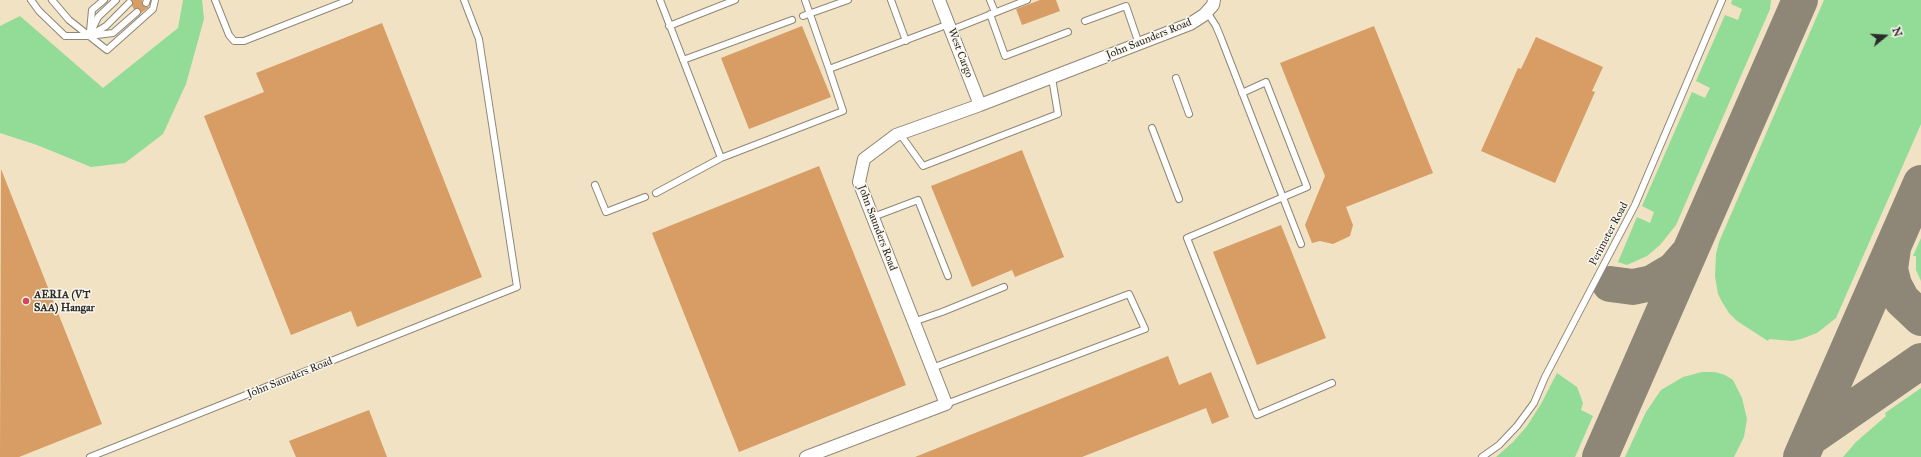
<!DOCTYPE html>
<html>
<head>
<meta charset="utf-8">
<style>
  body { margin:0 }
  #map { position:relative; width:1921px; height:457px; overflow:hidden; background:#f0e2c3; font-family:"IM FELL Great Primer",serif }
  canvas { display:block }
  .north { position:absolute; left:1865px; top:16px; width:40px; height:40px; -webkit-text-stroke:3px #fbf7ec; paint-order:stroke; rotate:72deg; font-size:11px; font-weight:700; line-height:16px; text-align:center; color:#2b2b2b }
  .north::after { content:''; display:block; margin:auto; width:14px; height:18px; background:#2b2b2b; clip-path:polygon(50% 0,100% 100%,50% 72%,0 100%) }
</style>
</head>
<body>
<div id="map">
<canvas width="1921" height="457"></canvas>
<div class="north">N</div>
</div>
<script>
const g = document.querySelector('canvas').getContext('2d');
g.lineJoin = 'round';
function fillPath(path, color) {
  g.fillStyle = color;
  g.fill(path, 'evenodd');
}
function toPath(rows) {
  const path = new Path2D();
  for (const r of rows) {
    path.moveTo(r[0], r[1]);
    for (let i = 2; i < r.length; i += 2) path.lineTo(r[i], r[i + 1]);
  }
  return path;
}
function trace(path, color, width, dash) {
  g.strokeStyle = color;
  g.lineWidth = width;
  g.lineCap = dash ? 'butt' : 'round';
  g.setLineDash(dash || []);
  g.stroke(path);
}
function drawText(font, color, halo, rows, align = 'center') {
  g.font = font + ' "IM FELL Great Primer",serif';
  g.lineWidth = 3;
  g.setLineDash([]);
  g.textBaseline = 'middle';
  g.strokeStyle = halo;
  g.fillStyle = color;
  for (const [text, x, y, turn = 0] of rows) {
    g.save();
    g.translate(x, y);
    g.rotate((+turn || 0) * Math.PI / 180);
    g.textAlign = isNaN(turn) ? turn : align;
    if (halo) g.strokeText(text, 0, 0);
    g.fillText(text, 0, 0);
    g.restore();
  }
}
fillPath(toPath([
  [183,0,202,0,204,19,186,84,163,134,125,163,91,167,37,145,0,133,0,26,20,16,103,88,178,28],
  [1732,0,1771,0,1770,9,1676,225,1660,245,1647,256,1627,265,1618,262,1637,217,1650,223,1654,212,1642,206,1692,92,1705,98,1710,88,1696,81,1725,15,1738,20,1742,9,1731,4],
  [1824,0,1921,0,1921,124,1836,318,1817,333,1801,339,1792,341,1769,339,1768,341,1737,321,1729,313,1722,302,1718,294,1715,276,1716,254,1719,242],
  [1921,238,1921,281,1916,270,1916,256,1913,256],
  [1702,372,1715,372,1725,375,1733,380,1742,398,1747,419,1744,437,1734,457,1625,457,1646,412,1661,390,1683,377],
  [1557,373,1577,387,1583,403,1581,410,1593,416,1575,457,1496,457,1513,442,1527,426,1541,404],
  [1921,388,1921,457,1843,457,1856,442,1886,416,1885,413]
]), '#92dc97');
trace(toPath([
  [1893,248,1890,269,1894,285,1902,300,1921,318],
  [1610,284,1633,287,1652,283,1674,270,1687,255],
  [1810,438,1921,361],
  [1600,457,1800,0],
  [1801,457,1921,183]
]), '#8e8677', 36);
fillPath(toPath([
  [132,0,142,0,143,6,149,7,141,13,140,9,134,9,132,6,133,4],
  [1040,0,1056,0,1060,11,1022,25,1016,9],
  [382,23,482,277,357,327,351,311,291,335,204,116,264,92,256,73],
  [802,26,831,97,749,129,721,58],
  [1374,26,1433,173,1346,207,1353,225,1350,236,1333,244,1320,241,1312,243,1305,225,1325,176,1280,63],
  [1536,37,1603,67,1592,91,1595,92,1555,183,1481,151,1518,68,1521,69],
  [1022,150,1064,257,1015,277,1012,270,972,287,931,186],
  [819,166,906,385,739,452,652,233],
  [1,169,102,424,19,457,0,457],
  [1281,225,1326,338,1257,365,1213,252],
  [1168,356,1179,385,1211,372,1229,417,1212,424,1206,408,1082,457,915,457],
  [369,410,387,457,296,457,289,441]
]), '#d89c65');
const lane = toPath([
  [31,0,39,11,65,36,89,36,113,33,137,12],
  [52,0,69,20,107,50,153,9,155,0],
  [215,0,229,35,234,41,244,41,349,0],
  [660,0,721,158,843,111,829,69],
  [805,0,829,69,949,24],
  [891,0,906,41],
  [990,0,995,12],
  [146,3,147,0],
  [1207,12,1216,26,1221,38,1301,244],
  [990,14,1005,56,1068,32],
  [803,16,848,0],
  [1085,21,1126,6,1139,44],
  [669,26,735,0],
  [951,30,1027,0],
  [90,31,92,10,104,0],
  [91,35,106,26,129,3],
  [89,36,98,17,116,0],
  [683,60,792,20],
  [1176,78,1189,114],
  [1242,93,1266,82,1307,187,1187,238,1257,415,1332,383],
  [1152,128,1179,199],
  [900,134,923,166,1058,114,1052,78],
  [595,185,606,212,645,197],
  [656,193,721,158],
  [873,217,918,200,948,276],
  [913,322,942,312,1004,287],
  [932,368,1129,294,1145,329,946,404],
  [90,457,517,287,479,39,464,0],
  [1482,457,1499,445,1517,426,1534,403,1545,377,1635,205,1722,0]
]);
const street = toPath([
  [939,0,980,105],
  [806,457,946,404,859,182,864,159,896,135,980,105,1190,24,1204,15,1213,5,1214,0]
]);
trace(lane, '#8e8677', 8);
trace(street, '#8e8677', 14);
trace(lane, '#fff', 6);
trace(street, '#fff', 12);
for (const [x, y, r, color] of [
  [26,301,4,"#d1495b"]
]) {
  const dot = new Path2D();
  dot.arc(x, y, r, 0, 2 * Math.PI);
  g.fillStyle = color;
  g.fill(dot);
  trace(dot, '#fbf7ec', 1.5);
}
drawText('11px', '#2b2b2b', '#fbf7ec', [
  ["John Saunders Road",1149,39,-22],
  ["West Cargo",960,53,69],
  ["John Saunders Road",877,228,69],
  ["Perimeter Road",1609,234,-62],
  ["John Saunders Road",290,378,-22]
]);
drawText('bold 11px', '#2b2b2b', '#fbf7ec', [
  ["AERIA (VT",34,295],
  ["SAA) Hangar",34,308]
], 'left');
</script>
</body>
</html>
